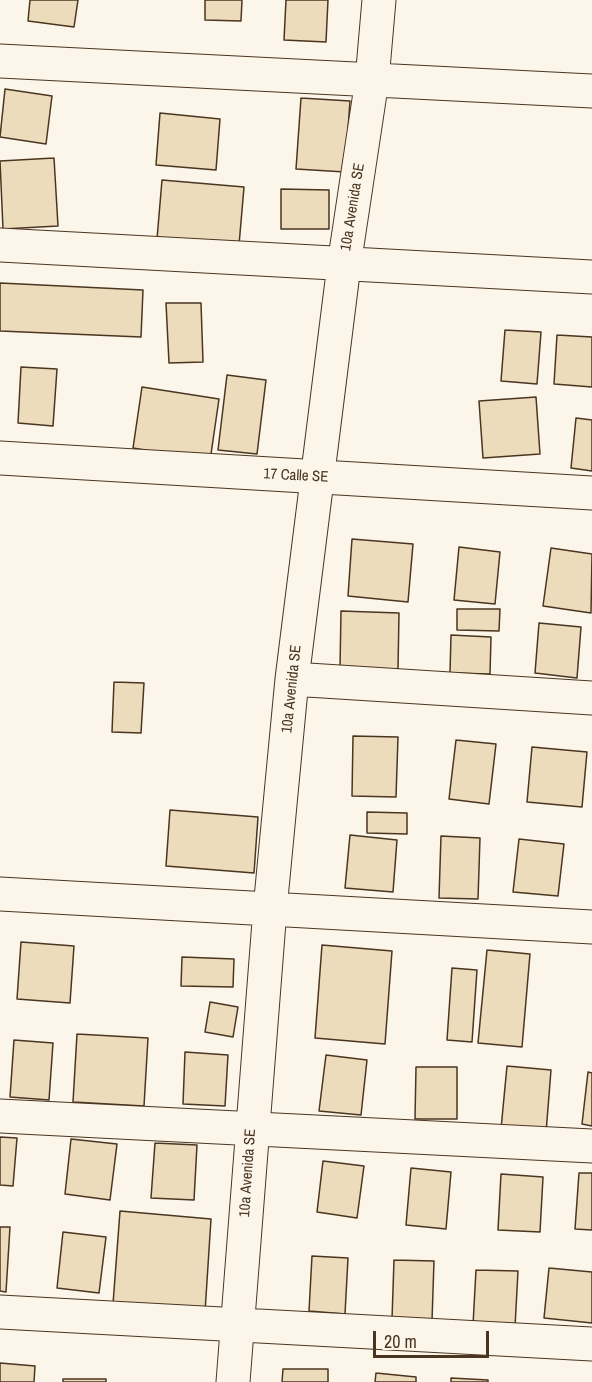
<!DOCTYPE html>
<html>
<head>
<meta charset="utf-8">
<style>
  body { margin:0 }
  #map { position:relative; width:592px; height:1382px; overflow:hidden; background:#fbf6e9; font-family:"Archivo Narrow",sans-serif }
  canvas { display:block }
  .scale { position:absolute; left:373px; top:1331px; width:116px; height:27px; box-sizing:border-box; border:3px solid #4a3520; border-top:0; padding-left:8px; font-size:18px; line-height:21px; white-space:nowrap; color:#4a3520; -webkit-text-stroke:4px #fbf6e9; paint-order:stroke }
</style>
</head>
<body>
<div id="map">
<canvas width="592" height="1382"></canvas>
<div class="scale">20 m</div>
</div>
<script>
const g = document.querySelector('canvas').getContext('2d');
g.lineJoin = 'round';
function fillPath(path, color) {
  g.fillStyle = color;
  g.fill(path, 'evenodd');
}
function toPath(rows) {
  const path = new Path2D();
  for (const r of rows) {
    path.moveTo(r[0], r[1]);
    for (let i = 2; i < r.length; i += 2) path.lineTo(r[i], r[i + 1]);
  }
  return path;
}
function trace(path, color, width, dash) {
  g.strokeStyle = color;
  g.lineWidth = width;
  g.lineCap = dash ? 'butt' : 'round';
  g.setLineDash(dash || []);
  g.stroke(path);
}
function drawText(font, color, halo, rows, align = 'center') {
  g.font = font + ' "Archivo Narrow",sans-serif';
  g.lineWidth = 4.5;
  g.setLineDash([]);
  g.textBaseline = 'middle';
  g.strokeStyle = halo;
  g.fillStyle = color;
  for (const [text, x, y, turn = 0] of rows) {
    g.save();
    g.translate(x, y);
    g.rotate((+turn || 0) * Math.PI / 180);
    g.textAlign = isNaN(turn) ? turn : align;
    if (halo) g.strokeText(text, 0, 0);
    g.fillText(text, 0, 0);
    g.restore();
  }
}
const building = toPath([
  [30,0,78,0,74,27,28,21,30,0],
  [205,0,242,0,241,21,205,20,205,0],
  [286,0,328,0,326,42,284,40,286,0],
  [5,89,52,96,46,144,0,137,5,89],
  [301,98,350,101,345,172,296,169,301,98],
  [160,113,220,119,216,170,156,165,160,113],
  [54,158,58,226,3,229,0,161,54,158],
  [162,180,244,187,239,245,157,239,162,180],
  [281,189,329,190,329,229,281,229,281,189],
  [0,283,143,290,141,337,0,331,0,283],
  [166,303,201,303,203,362,169,363,166,303],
  [505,330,541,332,537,384,501,381,505,330],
  [557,335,592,337,592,387,554,384,557,335],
  [21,367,57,369,53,426,18,423,21,367],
  [227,375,266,380,257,454,218,450,227,375],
  [142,387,219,399,210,461,133,448,142,387],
  [536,397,540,454,483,458,479,401,536,397],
  [576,418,592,420,592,471,571,468,576,418],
  [352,539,413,544,408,602,348,596,352,539],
  [459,547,500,552,495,604,454,600,459,547],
  [551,548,592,554,591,613,543,606,551,548],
  [457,609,500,609,499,631,457,630,457,609],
  [341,611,399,613,398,669,340,668,341,611],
  [539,623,581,627,577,678,535,673,539,623],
  [451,635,491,637,490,674,450,673,451,635],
  [114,682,144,683,141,733,112,732,114,682],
  [353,736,398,737,396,797,352,796,353,736],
  [456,740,496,744,489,804,449,799,456,740],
  [532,747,587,752,582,807,527,802,532,747],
  [170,810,258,817,254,873,166,866,170,810],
  [367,812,407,813,407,834,367,833,367,812],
  [350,835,397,840,393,892,345,888,350,835],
  [441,836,480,838,478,899,439,898,441,836],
  [519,839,564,844,558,896,513,892,519,839],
  [21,942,74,946,70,1003,17,999,21,942],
  [322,945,392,951,385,1044,315,1038,322,945],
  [487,950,530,954,522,1047,478,1043,487,950],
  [182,957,234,959,233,987,181,986,182,957],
  [452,968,477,970,472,1042,447,1040,452,968],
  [210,1002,238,1007,233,1037,205,1032,210,1002],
  [77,1034,148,1038,144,1106,73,1102,77,1034],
  [14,1040,53,1043,49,1100,10,1097,14,1040],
  [185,1052,228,1055,225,1106,183,1104,185,1052],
  [326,1055,367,1060,361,1115,319,1111,326,1055],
  [507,1066,551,1070,546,1133,501,1129,507,1066],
  [416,1067,457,1067,457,1119,415,1119,416,1067],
  [588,1072,592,1073,592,1126,582,1124,588,1072],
  [0,1137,17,1138,13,1186,0,1185,0,1137],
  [71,1139,117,1144,110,1200,65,1194,71,1139],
  [155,1143,197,1145,194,1200,151,1198,155,1143],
  [323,1161,364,1166,357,1218,317,1212,323,1161],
  [411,1168,451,1172,446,1229,406,1225,411,1168],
  [579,1173,592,1173,592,1230,575,1229,579,1173],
  [501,1174,543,1177,540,1232,498,1230,501,1174],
  [120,1211,211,1219,205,1312,113,1304,120,1211],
  [0,1227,10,1227,6,1292,0,1291,0,1227],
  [63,1232,106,1237,99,1293,57,1288,63,1232],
  [312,1256,348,1258,345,1314,309,1311,312,1256],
  [394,1260,434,1261,432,1321,392,1319,394,1260],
  [549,1268,592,1272,592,1323,544,1318,549,1268],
  [476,1270,518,1271,515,1327,473,1325,476,1270],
  [0,1363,35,1366,34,1382,0,1382,0,1363],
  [283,1369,328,1369,328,1382,282,1382,283,1369],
  [376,1373,416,1377,416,1382,375,1382,376,1373],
  [451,1378,488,1380,488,1382,451,1382,451,1378],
  [63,1379,106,1379,106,1382,63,1382,63,1379]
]);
fillPath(building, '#ecdcbc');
trace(building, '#4a3520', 1.5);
const minor = toPath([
  [0,61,592,91],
  [0,245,592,277],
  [0,458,592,493],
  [292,679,592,698],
  [0,894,592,927],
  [0,1116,592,1146],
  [0,1312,592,1344],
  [233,1382,270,909,292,679,344,265,372,80,379,0]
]);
trace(minor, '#4a3520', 35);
trace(minor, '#fbf6e9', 33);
drawText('15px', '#4a3520', '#fbf6e9', [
  ["10a Avenida SE",353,207,-81],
  ["17 Calle SE",296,476,3],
  ["10a Avenida SE",292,689,-84],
  ["10a Avenida SE",248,1173,-86]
]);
</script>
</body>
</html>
